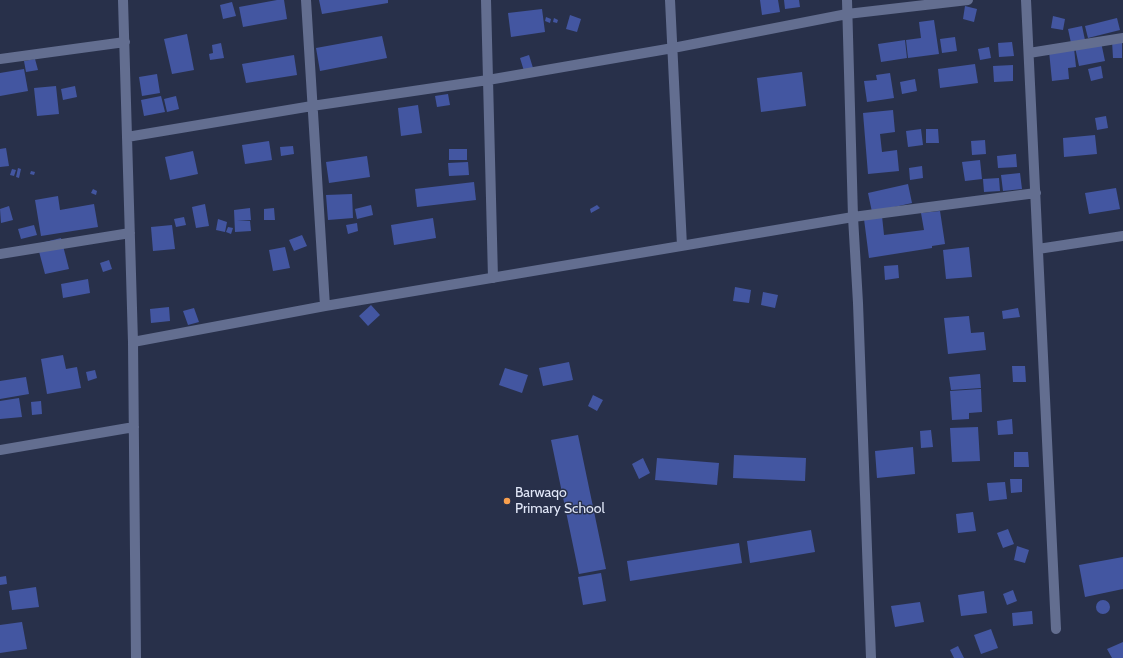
<!DOCTYPE html>
<html>
<head>
<meta charset="utf-8">
<style>
  body { margin:0 }
  canvas { display:block; background:#28304a }
</style>
</head>
<body>
<canvas width="1123" height="658"></canvas>
<script>
const g = document.querySelector('canvas').getContext('2d');
g.lineJoin = 'round';
function fillPath(path, color) {
  g.fillStyle = color;
  g.fill(path, 'evenodd');
}
function toPath(rows) {
  const path = new Path2D();
  for (const r of rows) {
    if (r.length === 3) {
      path.moveTo(r[0] + r[2], r[1]);
      path.arc(r[0], r[1], r[2], 0, 2 * Math.PI);
      continue;
    }
    path.moveTo(r[0], r[1]);
    for (let i = 2; i < r.length; i += 2) path.lineTo(r[i], r[i + 1]);
  }
  return path;
}
function trace(path, color, width, dash) {
  g.strokeStyle = color;
  g.lineWidth = width;
  g.lineCap = dash ? 'butt' : 'round';
  g.setLineDash(dash || []);
  g.stroke(path);
}
function drawText(font, color, halo, rows, align = 'center') {
  g.font = font + ' Cabin,sans-serif';
  g.lineWidth = 3;
  g.setLineDash([]);
  g.textBaseline = 'middle';
  g.strokeStyle = halo;
  g.fillStyle = color;
  for (const [text, x, y, turn = 0] of rows) {
    g.save();
    g.translate(x, y);
    g.rotate((+turn || 0) * Math.PI / 180);
    g.textAlign = isNaN(turn) ? turn : align;
    if (halo) g.strokeText(text, 0, 0);
    g.fillText(text, 0, 0);
    g.restore();
  }
}
fillPath(toPath([
  [277,0,284,0,287,19,243,27,239,7],
  [319,0,388,0,388,3,322,14],
  [760,0,778,0,780,12,762,15],
  [784,0,799,0,800,7,785,9],
  [232,2,236,16,223,19,220,5],
  [965,6,977,9,974,22,963,19],
  [542,9,545,32,511,37,508,13],
  [570,15,581,19,577,32,566,29],
  [1053,16,1065,19,1063,30,1051,28],
  [546,17,551,19,550,23,545,21],
  [554,18,558,20,557,23,553,22],
  [1117,18,1120,30,1088,38,1085,26],
  [934,20,939,54,908,58,906,40,921,38,919,22],
  [1082,26,1085,40,1071,43,1068,29],
  [187,34,194,70,172,74,164,39],
  [382,36,387,58,320,71,316,48],
  [955,37,957,51,942,53,940,39],
  [905,40,907,58,881,62,878,44],
  [1122,40,1122,58,1113,58,1112,41],
  [1012,42,1014,56,999,57,998,43],
  [1101,42,1105,61,1079,66,1075,47],
  [221,43,224,58,210,60,209,54,213,53,212,45],
  [989,47,991,58,980,60,978,49],
  [1074,48,1076,67,1068,68,1069,79,1052,81,1049,51],
  [294,55,297,75,246,83,242,64],
  [529,55,533,68,524,71,520,58],
  [35,59,38,70,26,72,24,61],
  [975,64,978,83,940,88,938,69],
  [1013,65,1013,81,994,82,993,66],
  [1101,66,1103,78,1091,81,1088,69],
  [24,69,28,91,0,96,0,73],
  [802,72,806,106,761,112,757,78],
  [890,73,894,98,867,102,864,81,877,80,876,75],
  [157,74,160,93,142,96,139,77],
  [915,79,917,91,902,94,900,82],
  [56,86,59,114,37,116,34,88],
  [75,86,77,97,63,100,61,89],
  [448,94,450,105,437,107,435,96],
  [161,96,165,112,144,116,141,100],
  [176,96,179,109,167,112,164,99],
  [418,105,422,133,401,136,398,108],
  [893,110,895,132,880,134,882,152,897,150,899,171,868,174,863,113],
  [1106,116,1108,128,1097,130,1095,118],
  [921,129,923,145,908,147,906,131],
  [926,129,938,129,939,143,926,143],
  [1095,135,1097,154,1064,157,1063,138],
  [985,140,986,154,972,155,971,141],
  [269,141,272,160,245,164,242,145],
  [293,146,294,154,281,156,280,147],
  [6,148,9,166,0,167,0,149],
  [449,149,467,149,467,160,449,160],
  [193,151,198,174,170,180,165,157],
  [1016,154,1017,167,998,168,997,156],
  [367,156,370,177,329,183,326,162],
  [980,160,982,179,965,181,962,162],
  [468,162,469,175,449,176,448,163],
  [922,166,923,178,910,180,909,168],
  [18,168,21,169,19,178,16,177],
  [12,169,16,170,14,176,10,175],
  [31,171,35,172,34,175,30,174],
  [1020,173,1022,189,1003,191,1001,175],
  [999,178,1000,191,984,192,983,179],
  [474,182,476,200,417,207,415,189],
  [908,184,912,203,872,212,868,193],
  [1116,188,1120,209,1089,214,1085,193],
  [93,189,97,191,96,195,91,193],
  [352,194,353,218,328,220,326,195],
  [58,196,60,210,94,204,98,227,41,236,35,200],
  [205,204,209,226,196,228,192,207],
  [371,205,373,215,357,219,355,209],
  [597,205,600,208,591,213,590,209],
  [9,206,13,220,1,223,0,209],
  [250,208,251,220,237,221,250,221,251,231,235,232,234,210],
  [274,208,275,220,264,220,264,209],
  [940,211,945,244,932,246,932,248,869,258,864,219,882,216,884,235,924,230,921,213],
  [184,217,186,225,176,227,174,219],
  [433,218,436,238,394,245,391,225],
  [218,219,227,222,225,232,216,230],
  [357,223,358,231,348,234,346,225],
  [34,225,37,235,21,239,18,229],
  [172,225,175,249,153,251,151,227],
  [228,227,233,228,231,234,226,232],
  [302,235,307,246,294,251,289,240],
  [61,238,69,269,45,274,37,244],
  [285,247,290,268,273,271,269,250],
  [969,247,972,277,946,279,943,250],
  [109,260,112,269,103,272,100,263],
  [898,265,899,278,885,280,884,266],
  [88,279,90,293,63,298,61,284],
  [735,287,751,290,749,303,733,301],
  [763,292,778,295,775,308,761,305],
  [371,305,380,315,368,326,359,316],
  [169,307,170,321,151,323,150,309],
  [194,308,199,322,188,325,183,311],
  [1018,308,1020,317,1003,319,1002,311],
  [969,316,971,333,984,332,986,350,948,354,944,318],
  [63,355,66,369,77,367,81,388,47,394,41,359],
  [569,362,573,380,543,386,539,368],
  [1012,366,1025,366,1026,382,1013,382],
  [505,368,528,375,522,393,499,385],
  [95,370,97,378,88,381,86,372],
  [980,374,981,388,951,390,949,377],
  [26,377,29,394,0,399,0,381],
  [981,389,982,412,969,413,969,419,952,420,950,391],
  [593,395,603,400,597,411,588,406],
  [19,398,22,417,0,419,0,401],
  [41,401,42,414,32,415,31,402],
  [1012,419,1013,434,998,435,997,421],
  [978,427,980,461,952,462,950,428],
  [931,430,933,447,921,448,920,431],
  [578,435,606,569,579,574,551,440],
  [913,447,915,474,877,478,875,451],
  [1014,452,1028,452,1029,467,1014,467],
  [734,455,806,458,805,481,733,478],
  [643,458,650,473,639,479,632,464],
  [657,458,719,463,717,485,655,480],
  [1010,479,1022,479,1022,492,1011,493],
  [1005,482,1007,499,989,501,987,483],
  [973,512,976,531,958,533,956,514],
  [1008,529,1014,544,1003,548,997,533],
  [811,530,815,552,750,563,747,541],
  [739,543,742,563,630,581,627,561],
  [1017,546,1029,550,1025,563,1014,560],
  [1123,557,1123,589,1085,597,1079,565],
  [601,573,606,601,583,605,578,577],
  [6,576,7,584,0,585,0,577],
  [36,587,39,607,12,610,9,591],
  [1013,590,1017,601,1007,605,1003,594],
  [984,591,987,613,961,616,958,595],
  [1103,607,7],
  [920,602,924,622,895,627,891,606],
  [1032,611,1033,624,1013,626,1012,613],
  [22,622,27,649,0,653,0,625],
  [991,629,998,648,981,654,974,635],
  [1123,642,1123,658,1112,658,1107,649],
  [958,646,964,658,954,658,950,650]
]), '#4356a1');
trace(toPath([
  [123,0,133,342,136,658],
  [306,0,325,306],
  [486,0,493,278],
  [670,0,682,246],
  [847,0,853,217,858,303,871,658],
  [1026,0,1056,629],
  [1029,53,1123,38],
  [0,59,125,42],
  [127,137,312,106,488,80,673,48,847,14,968,0],
  [1038,249,1123,236],
  [0,254,130,233],
  [133,342,325,306,853,217,1036,193],
  [0,450,134,427]
]), '#636e90', 10);
for (const [x, y, r, color] of [
  [507,501,4,"#f99f4d"]
]) {
  const dot = new Path2D();
  dot.arc(x, y, r, 0, 2 * Math.PI);
  g.fillStyle = color;
  g.fill(dot);
  trace(dot, '#28304a', 1.5);
}
drawText('14px', '#e2e8f9', '#28304a', [
  ["Barwaqo",515,493],
  ["Primary School",515,509]
], 'left');
</script>
</body>
</html>
